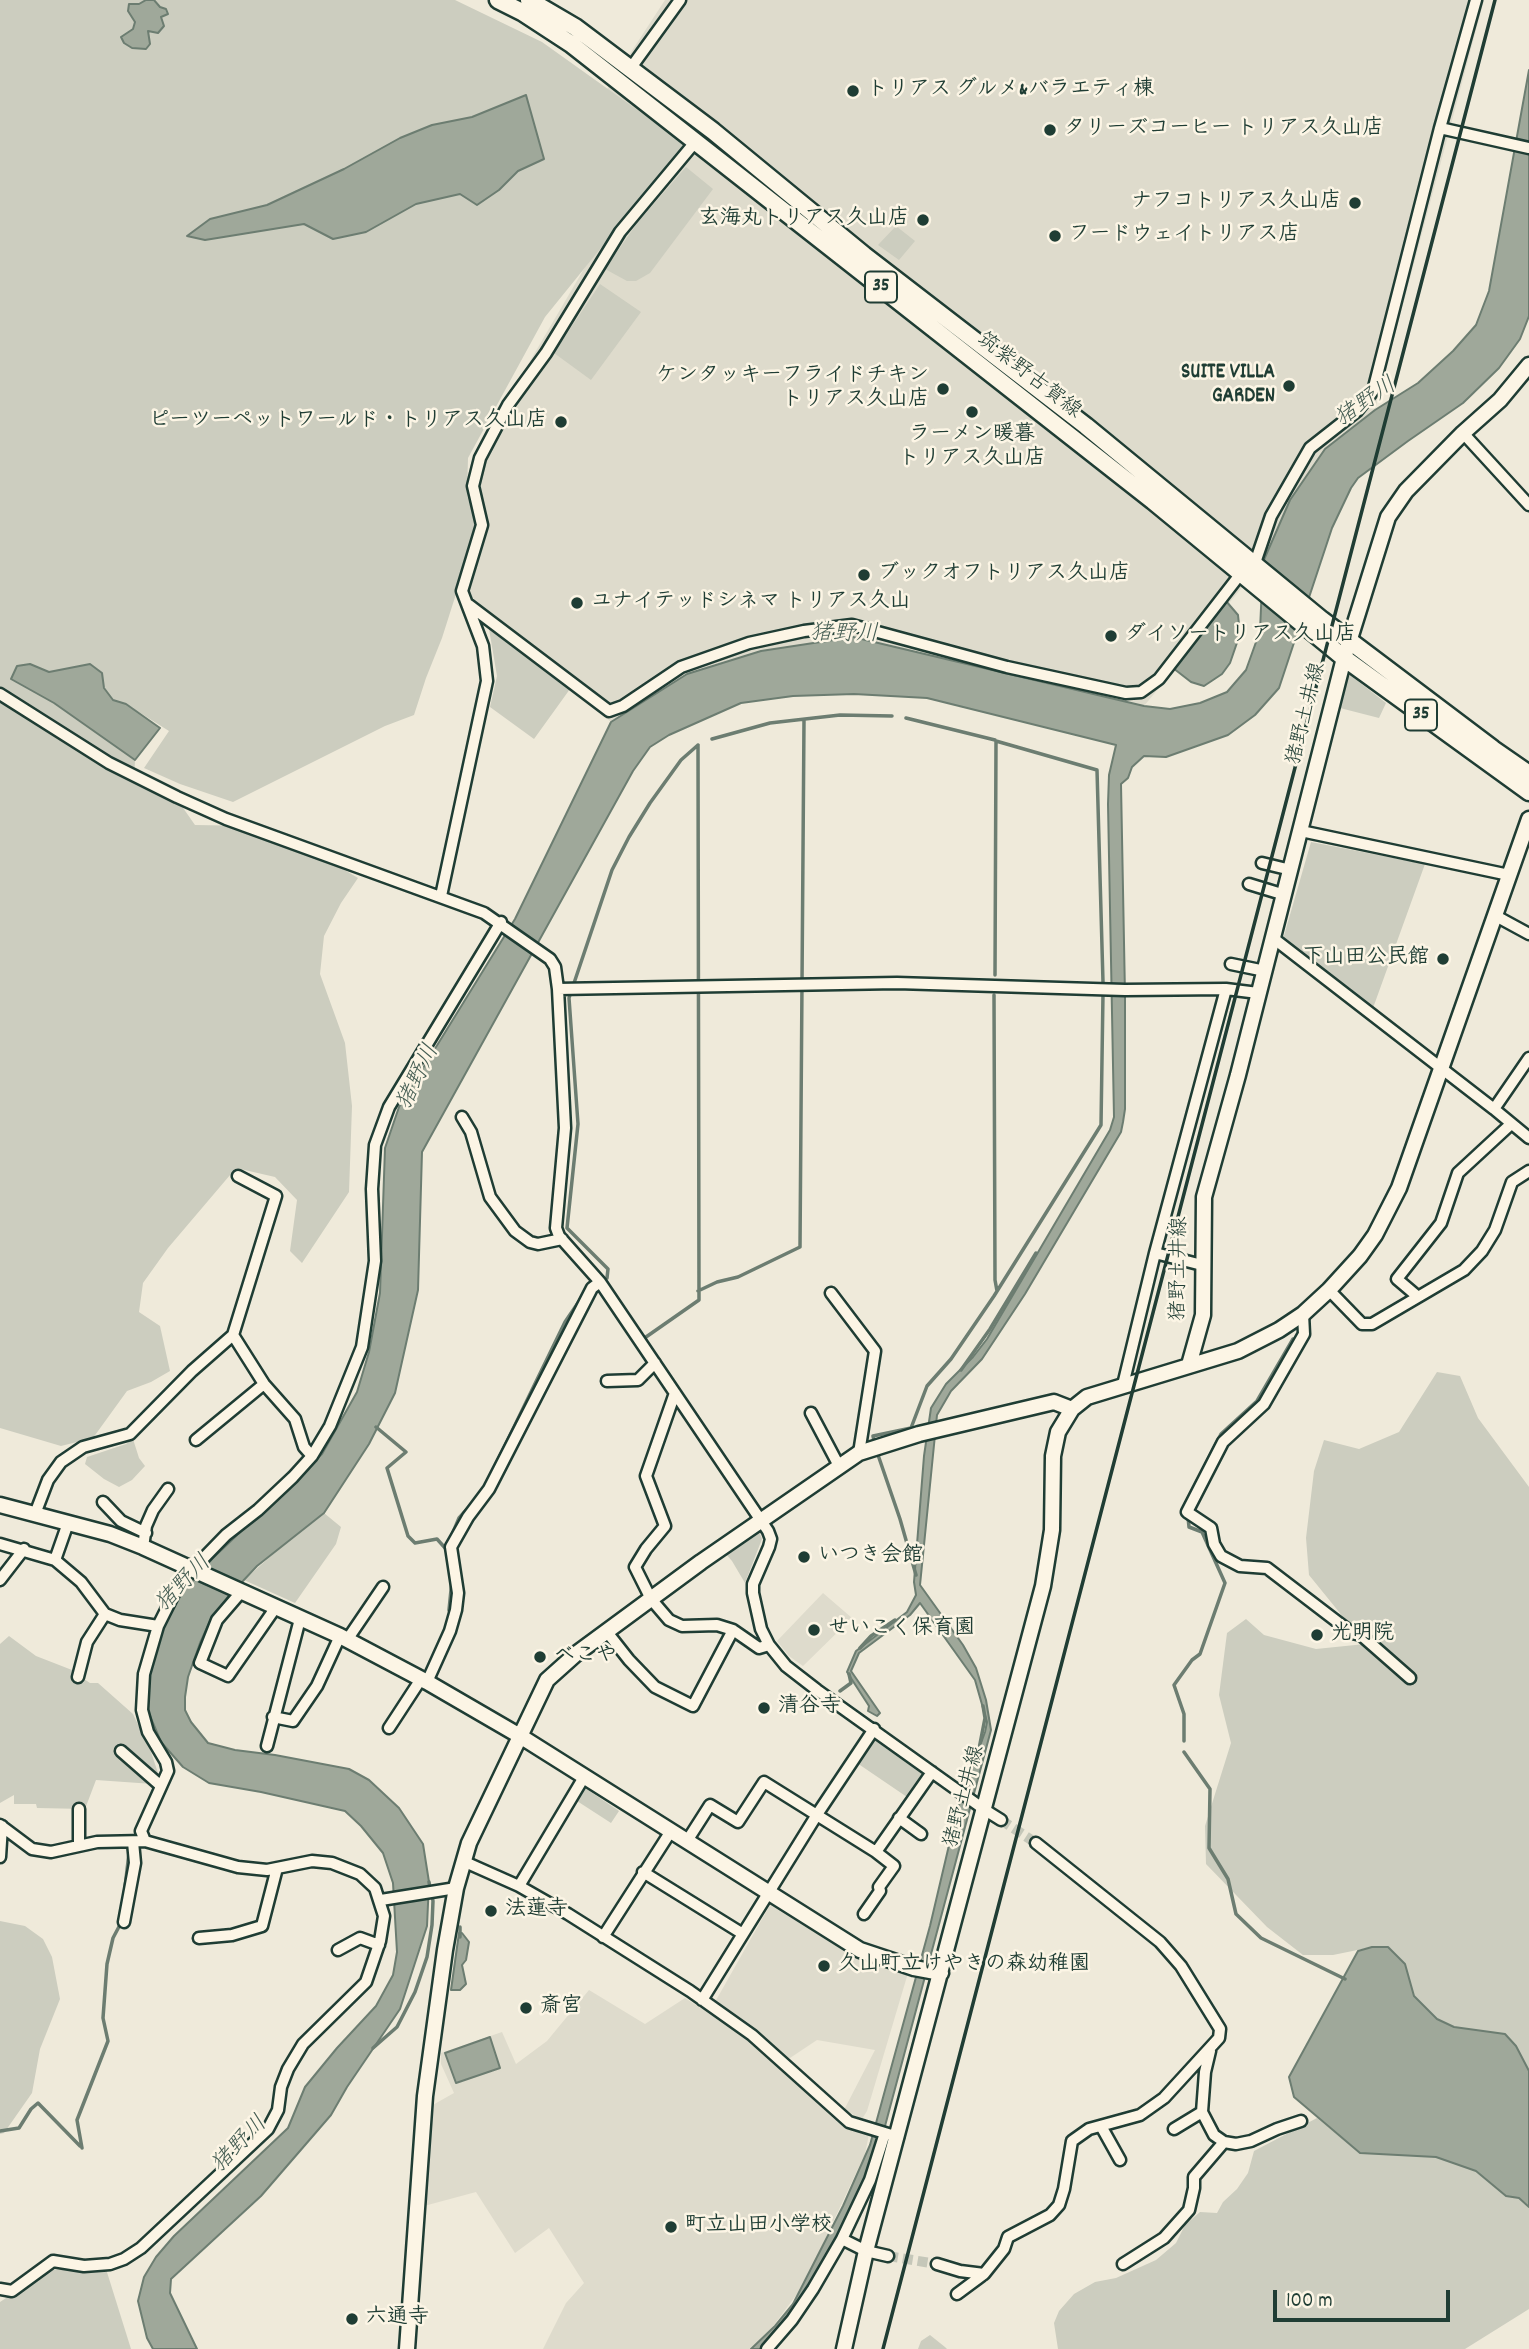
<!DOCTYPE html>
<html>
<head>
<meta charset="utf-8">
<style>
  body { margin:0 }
  #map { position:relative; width:1529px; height:2349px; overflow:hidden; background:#efeada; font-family:Dekko,sans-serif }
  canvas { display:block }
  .scale { position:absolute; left:1273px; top:2290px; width:177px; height:32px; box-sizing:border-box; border:4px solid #1f3d34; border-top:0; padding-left:9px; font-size:21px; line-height:24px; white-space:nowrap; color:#1f3d34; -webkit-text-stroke:5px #fcf5e5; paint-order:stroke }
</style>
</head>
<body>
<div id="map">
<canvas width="1529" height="2349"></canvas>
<div class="scale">100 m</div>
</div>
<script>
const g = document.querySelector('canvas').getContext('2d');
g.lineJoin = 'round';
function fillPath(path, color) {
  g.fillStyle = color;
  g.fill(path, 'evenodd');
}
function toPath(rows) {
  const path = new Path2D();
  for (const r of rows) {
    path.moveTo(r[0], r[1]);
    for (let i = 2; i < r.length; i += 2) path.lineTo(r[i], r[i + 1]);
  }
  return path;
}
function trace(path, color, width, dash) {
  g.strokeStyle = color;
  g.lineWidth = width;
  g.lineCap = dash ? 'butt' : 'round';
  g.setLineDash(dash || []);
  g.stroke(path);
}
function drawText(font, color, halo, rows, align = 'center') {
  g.font = font + ' Dekko,"Klee One",sans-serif';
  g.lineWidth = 5;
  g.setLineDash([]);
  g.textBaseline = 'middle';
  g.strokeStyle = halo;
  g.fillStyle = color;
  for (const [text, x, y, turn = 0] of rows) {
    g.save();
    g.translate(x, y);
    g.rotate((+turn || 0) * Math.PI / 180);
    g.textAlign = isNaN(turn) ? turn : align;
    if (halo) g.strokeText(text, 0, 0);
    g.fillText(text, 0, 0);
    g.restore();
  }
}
fillPath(toPath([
  [665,0,1484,0,1375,410,1325,449,1290,500,1263,562,1144,706,852,637,761,651,687,674,611,722,455,595,476,528,467,495,475,455,612,221,607,89],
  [823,1593,852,1618,803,1666,789,1656,777,1641],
  [770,1905,868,1965,908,1973,867,2111,862,2119,844,2110,875,2050,817,2040,787,2060,756,2031,715,2002],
  [589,1990,645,2024,685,1998,748,2038,834,2119,869,2134,865,2154,803,2286,768,2333,751,2349,543,2349,566,2303,584,2283,549,2228,515,2253,476,2192,424,2206,431,2106,454,2093,441,2064,441,2053,502,2032,516,2064,547,2041]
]), '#dedbcc');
fillPath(toPath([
  [0,0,455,0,542,42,685,144,545,317,468,458,467,495,477,528,442,638,426,678,414,715,385,726,233,802,180,784,144,768,169,731,126,704,113,700,104,688,102,673,79,666,49,672,30,665,11,679,54,703,135,760,134,782,160,790,181,805,195,825,256,826,323,857,358,878,341,903,324,936,320,974,345,1043,352,1106,349,1192,302,1263,290,1251,297,1200,275,1177,236,1168,168,1248,143,1283,139,1312,160,1326,170,1371,151,1382,127,1391,93,1438,61,1446,0,1428],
  [686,167,713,189,650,273,636,281,627,281,605,269,638,222],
  [896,226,915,241,899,260,878,245],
  [600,284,641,312,591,380,554,353],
  [489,629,570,689,534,739,490,707,497,676],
  [1350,675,1386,703,1379,718,1340,708,1343,687],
  [1311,842,1425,864,1373,1008,1283,939],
  [1437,1372,1460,1376,1478,1418,1529,1487,1529,2071,1505,2034,1454,2027,1437,2019,1414,1996,1405,1964,1372,1947,1333,1955,1303,1955,1267,1927,1206,1864,1205,1826,1231,1743,1219,1695,1227,1633,1246,1619,1264,1635,1316,1649,1365,1644,1309,1575,1306,1538,1314,1471,1324,1440,1359,1449,1399,1432],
  [133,1439,139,1458,145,1466,132,1480,119,1487,104,1479,85,1464,87,1457,126,1444],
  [324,1513,341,1527,336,1544,295,1603,244,1580,299,1531],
  [758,1529,762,1539,745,1583,732,1561,725,1553],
  [9,1636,36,1656,72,1670,75,1680,81,1677,90,1683,98,1683,133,1714,151,1752,158,1773,153,1784,96,1780,85,1809,37,1808,36,1804,14,1804,14,1795,0,1803,0,1644],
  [874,1737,925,1773,907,1797,857,1763],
  [585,1788,619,1811,611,1823,577,1801],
  [0,1921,25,1926,43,1939,52,1957,60,1999,40,2049,32,2093,4,2133,0,2134],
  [1317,2118,1360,2153,1436,2157,1476,2171,1506,2196,1519,2198,1529,2207,1529,2309,1465,2349,1058,2349,1054,2323,1059,2311,1074,2294,1095,2282,1116,2278,1156,2260,1176,2243,1185,2225,1200,2212,1217,2213,1223,2202,1237,2189,1248,2173,1254,2151],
  [106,2269,131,2349,0,2349,0,2302,49,2270],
  [930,2335,945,2347,947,2349,918,2349,921,2341]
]), '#cccdbf');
const water = toPath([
  [146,0,154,0,160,7,166,9,168,14,161,17,164,26,158,33,148,31,150,44,146,49,132,48,124,43,121,37,133,29,135,22,128,11,129,4,139,4,146,0],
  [1529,70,1529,316,1520,339,1499,368,1463,403,1408,441,1358,478,1351,488,1332,528,1279,688,1255,715,1228,735,1166,757,1144,756,1132,767,1128,778,1121,784,1125,995,1125,1109,1123,1122,1121,1132,1025,1294,982,1359,951,1391,937,1415,920,1585,963,1645,976,1668,986,1700,991,1730,885,2126,870,2173,815,2281,783,2327,760,2349,751,2349,775,2326,793,2304,843,2206,870,2145,930,1926,958,1807,985,1732,987,1722,975,1680,920,1603,910,1615,859,1653,851,1671,880,1713,877,1716,868,1711,869,1706,847,1672,856,1651,907,1612,916,1595,914,1582,924,1456,931,1408,946,1384,973,1357,987,1339,1110,1130,1114,1117,1108,804,1109,775,1116,745,927,698,854,694,793,696,741,703,669,735,650,747,633,771,422,1152,418,1290,395,1393,369,1444,324,1513,257,1566,227,1598,211,1619,200,1643,188,1677,185,1697,185,1710,191,1722,208,1743,235,1750,275,1755,349,1769,369,1780,399,1808,423,1844,429,1882,427,1926,400,2009,347,2087,331,2115,261,2196,171,2279,170,2293,197,2349,153,2349,147,2338,138,2301,144,2277,156,2257,174,2236,288,2128,305,2087,337,2048,376,2006,393,1975,397,1952,393,1883,383,1853,361,1826,345,1811,261,1792,209,1783,183,1767,161,1742,145,1704,149,1670,169,1607,213,1558,322,1454,357,1392,369,1352,380,1293,385,1148,399,1107,515,919,611,722,687,674,761,651,853,637,1144,706,1170,709,1200,703,1227,692,1246,670,1260,631,1263,562,1290,500,1325,449,1375,410,1418,383,1453,351,1476,325,1489,291,1529,70],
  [526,95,544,159,518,171,499,190,477,205,460,194,416,204,366,232,333,239,304,224,205,240,187,236,210,219,267,205,344,169,400,138,432,125,472,117,526,95],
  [1226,601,1238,615,1240,634,1230,663,1222,674,1204,686,1191,682,1173,668,1226,601],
  [30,664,49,672,90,664,102,673,104,688,113,700,126,704,160,728,135,760,54,703,11,679,17,666,30,664],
  [459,1933,462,1933,469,1942,466,1960,462,1965,466,1984,460,1990,451,1990,459,1933],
  [1372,1947,1388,1947,1405,1964,1414,1996,1437,2019,1454,2027,1505,2034,1516,2046,1529,2071,1529,2207,1519,2198,1506,2196,1476,2171,1436,2157,1360,2153,1294,2097,1289,2077,1358,1951,1372,1947],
  [490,2037,500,2068,456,2083,445,2053,490,2037]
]);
fillPath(water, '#9fa89a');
trace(water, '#6c7d71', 2);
trace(toPath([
  [906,718,995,740],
  [712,739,770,723,840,715,892,716],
  [995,975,996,741,1097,770,1103,982],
  [994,995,995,1280,997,1291],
  [607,1278,608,1269,567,1228,578,1124,569,998,612,870,629,837,650,803,681,760,698,745],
  [698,1291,717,1282,738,1277,800,1247,804,720],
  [646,1337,699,1300,698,745],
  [961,1370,990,1329,1036,1253],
  [376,1427,406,1452,387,1468,408,1536,415,1543,437,1539,446,1549],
  [875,1445,873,1436,911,1428,927,1386,951,1359,994,1296,1101,1125,1103,994],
  [877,1452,900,1519,916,1575],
  [496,1464,565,1322,584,1294],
  [1187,1506,1187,1501,1221,1434,1257,1401,1293,1339],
  [446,1549,459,1518,477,1498],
  [449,1610,452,1580],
  [860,1648,871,1636,895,1620],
  [840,1691,851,1683,849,1674],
  [1184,1741,1184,1714,1174,1685,1192,1660,1200,1654,1225,1583,1202,1532,1189,1527,1188,1517],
  [1184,1752,1210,1789,1209,1848,1228,1879,1236,1914,1261,1938,1345,1979],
  [978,1754,985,1718,983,1706],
  [124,1896,129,1853],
  [460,1927,460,1937],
  [373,2048,397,2027,415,1992,427,1957,432,1925,433,1901,429,1882],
  [0,2131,19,2128,31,2109,38,2103,80,2146],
  [82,2148,77,2120,108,2041,103,2018,107,1964,113,1938,122,1921]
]), '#6c7d71', 3.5);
trace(toPath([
  [1001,1820,1036,1843],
  [888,2256,937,2264]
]), '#c5c7b9', 10, [10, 5]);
const street = toPath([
  [630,69,680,0],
  [1440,128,1529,148],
  [1463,433,1529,505],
  [1255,563,1271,516,1310,448,1357,411,1373,391,1440,128,1476,0],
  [469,605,609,711,623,706,681,667,749,643,804,631,852,625,1007,667,1126,693,1141,692,1159,679,1242,572],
  [0,694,109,763,177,797,226,819,484,913,550,959,555,967,558,989,565,1128,556,1228,559,1236,600,1282,768,1531,771,1539,769,1547,753,1584,753,1593,761,1629,769,1645,786,1666,817,1690,985,1810,1001,1820],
  [1301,831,1509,875],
  [1262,863,1291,870],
  [1249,884,1285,895],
  [441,896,487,681,483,646,462,591,482,525,473,486,480,458,508,405,546,353,620,232,696,141],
  [1494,915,1529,934],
  [1273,938,1494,1109,1529,1138],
  [1231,964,1265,971],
  [558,989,897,983,1125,990,1226,989,1258,993],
  [1494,1109,1529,1058],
  [462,1117,471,1132,490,1197,515,1231,530,1242,538,1244,562,1239],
  [1155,1253,1202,1265],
  [1329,1290,1362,1324,1372,1324,1464,1270,1482,1251,1495,1230,1512,1182,1529,1171],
  [831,1293,875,1351,859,1453],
  [1417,1296,1397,1279,1441,1223,1458,1173,1511,1124],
  [1303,1314,1304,1334,1264,1404,1223,1442,1187,1512,1211,1528,1214,1544,1221,1556,1240,1566,1267,1568,1352,1633,1361,1635,1410,1678],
  [233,1335,264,1384,295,1419,304,1447,312,1456],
  [607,1381,638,1380,655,1363],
  [1123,1385,1155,1253,1226,989],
  [675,1393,646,1476,665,1526,646,1549,635,1567,651,1599,669,1620,682,1626,717,1625,733,1630,759,1648,769,1645],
  [811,1413,839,1466],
  [196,1440,264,1384],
  [103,1502,121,1521,146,1533],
  [35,1514,48,1480,61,1462,83,1447,130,1434,192,1371,233,1335,276,1196,238,1176],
  [0,1544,55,1560,81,1582,105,1614,120,1620,158,1626],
  [143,1547,146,1526,153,1510,168,1489],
  [55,1560,68,1523],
  [0,1580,24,1549],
  [242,1591,217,1620,200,1663,228,1676,276,1607],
  [607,1632,629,1660,655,1687,693,1706,733,1630],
  [347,1640,383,1587],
  [78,1677,87,1642,105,1614],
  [427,1682,450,1631,456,1610,458,1593,451,1547,468,1517,489,1489,592,1288,600,1282],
  [273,1717,293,1721,317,1686,340,1636],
  [389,1728,421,1679],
  [267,1746,300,1619],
  [121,1751,161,1786],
  [79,1809,79,1845],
  [899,1818,921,1834],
  [0,1825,32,1849,51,1852,97,1842,145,1841,238,1867,267,1870,312,1861,332,1863,360,1874,375,1888,384,1916,380,1941,366,1982,303,2044,288,2069,281,2087,278,2110,268,2129,141,2248,124,2259,110,2264,84,2266,53,2261,12,2291,0,2289],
  [145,1841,141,1831,168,1771,166,1762,148,1732,142,1710,144,1674,158,1626,183,1576,194,1568,226,1535,258,1510,293,1477,312,1456,330,1426,362,1347,375,1261,372,1189,375,1145,389,1107,501,922],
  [687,1841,710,1805,738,1822,764,1782,876,1852,932,1772],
  [0,1857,2,1826],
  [465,1862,519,1886,568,1914,690,1991,752,2035,849,2122,898,2137],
  [643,1872,743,1934],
  [519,1886,584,1777],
  [381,1900,456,1888],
  [864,1914,880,1891,879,1887,894,1866,876,1852],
  [124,1922,135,1863,133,1842],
  [603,1937,671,1831],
  [199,1938,232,1935,262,1926,277,1868],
  [338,1950,360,1938,379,1945],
  [702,2000,818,1813,874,1729],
  [1210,2051,1205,2072,1202,2112,1214,2135,1224,2142,1236,2144,1251,2141,1277,2129,1301,2121],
  [1101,2126,1120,2160],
  [1174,2129,1202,2112],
  [842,2239,870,2180,885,2133],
  [937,2264,960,2271,984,2274,1004,2249,1008,2237,1050,2215,1059,2205,1064,2189,1072,2141,1089,2129,1140,2115,1164,2098,1219,2038,1220,2029,1181,1966,1160,1942,1036,1843],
  [1123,2264,1164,2238,1189,2210,1194,2188,1194,2177,1224,2142],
  [957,2294,984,2274],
  [767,2349,792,2320,813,2289,842,2239,866,2251,888,2256]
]);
const secondary = toPath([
  [1189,1365,1203,1315,1204,1197,1238,1075,1344,658,1388,517,1406,491,1463,433,1500,400,1529,365],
  [0,1505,110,1534,143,1547,340,1636,427,1682,520,1736,860,1950,914,1968,941,1973],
  [407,2349,425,2096,445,1950,456,1888,469,1843,547,1680,576,1654,701,1562,859,1453,919,1434,1054,1402,1072,1409],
  [844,2349,866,2251,1043,1586,1052,1530,1053,1456,1058,1432,1072,1409,1087,1397,1238,1351,1279,1330,1303,1314,1329,1290,1360,1256,1375,1235,1399,1188,1529,819]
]);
const primary = toPath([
  [498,0,522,12,571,44,1153,501,1344,658,1529,792],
  [529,0,575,27,713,131,864,255,1086,426,1322,620,1493,749,1529,774]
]);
trace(street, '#1f3d34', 15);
trace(secondary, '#1f3d34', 19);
trace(primary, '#1f3d34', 21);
trace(street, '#fcf5e5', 10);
trace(secondary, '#fcf5e5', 14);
trace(primary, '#fcf5e5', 16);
trace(toPath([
  [883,2349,1495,0]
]), '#1f3d34', 3.5);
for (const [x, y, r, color] of [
  [853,91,7,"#1f3d34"],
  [1050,130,7,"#1f3d34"],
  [1355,203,7,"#1f3d34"],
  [923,220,7,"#1f3d34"],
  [1055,236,7,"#1f3d34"],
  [1289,386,7,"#1f3d34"],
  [943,389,7,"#1f3d34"],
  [972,412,7,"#1f3d34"],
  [561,422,7,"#1f3d34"],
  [864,575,7,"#1f3d34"],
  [577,603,7,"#1f3d34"],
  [1111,636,7,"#1f3d34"],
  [1443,959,7,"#1f3d34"],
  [804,1557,7,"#1f3d34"],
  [814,1630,7,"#1f3d34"],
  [1317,1635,7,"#1f3d34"],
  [540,1657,7,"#1f3d34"],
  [764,1708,7,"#1f3d34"],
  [491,1911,7,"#1f3d34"],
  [824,1966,7,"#1f3d34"],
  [526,2008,7,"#1f3d34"],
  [671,2227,7,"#1f3d34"],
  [352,2319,7,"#1f3d34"]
]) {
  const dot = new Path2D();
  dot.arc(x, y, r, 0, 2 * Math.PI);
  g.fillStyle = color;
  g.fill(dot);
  trace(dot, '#fcf5e5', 2.5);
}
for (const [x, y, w] of [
  [881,287,32],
  [1421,715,32]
]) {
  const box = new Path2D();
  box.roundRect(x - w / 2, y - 15.5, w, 31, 5);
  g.fillStyle = '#fcf5e5';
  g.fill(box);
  trace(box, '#1f3d34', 2);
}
drawText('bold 19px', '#1f3d34', null, [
  ["35",881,287],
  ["35",1421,715]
]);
drawText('bold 21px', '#1f3d34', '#fcf5e5', [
  ["トリアス グルメ&バラエティ棟",867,91],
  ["タリーズコーヒー トリアス久山店",1064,130],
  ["ナフコトリアス久山店",1341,203,"right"],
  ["玄海丸トリアス久山店",909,220,"right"],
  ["フードウェイトリアス店",1069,236],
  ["SUITE VILLA",1275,374,"right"],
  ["GARDEN",1275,398,"right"],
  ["ケンタッキーフライドチキン",929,377,"right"],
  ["トリアス久山店",929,401,"right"],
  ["ピーツーペットワールド・トリアス久山店",547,422,"right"],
  ["ラーメン暖暮",972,436,"center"],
  ["トリアス久山店",972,460,"center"],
  ["ブックオフトリアス久山店",878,575],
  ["ユナイテッドシネマ トリアス久山",591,603],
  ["ダイソートリアス久山店",1125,636],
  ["下山田公民館",1429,959,"right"],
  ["いつき会館",818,1557],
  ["せいこく保育園",828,1630],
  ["光明院",1331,1635],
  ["べこや",554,1657],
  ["清谷寺",778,1708],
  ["法蓮寺",505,1911],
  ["久山町立けやきの森幼稚園",838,1966],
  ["斎宮",540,2008],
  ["町立山田小学校",685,2227],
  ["六通寺",366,2319]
], 'left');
drawText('21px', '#1f3d34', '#fcf5e5', [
  ["筑紫野古賀線",1028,377,38],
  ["猪野土井線",1308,714,-76],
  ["猪野土井線",1181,1269,-89],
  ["猪野土井線",966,1797,-75]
]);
drawText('italic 23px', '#455d53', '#fcf5e5', [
  ["猪野川",1367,404,-34],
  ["猪野川",844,636,1],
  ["猪野川",420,1078,-64],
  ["猪野川",185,1585,-46],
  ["猪野川",241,2146,-46]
]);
</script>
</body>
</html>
